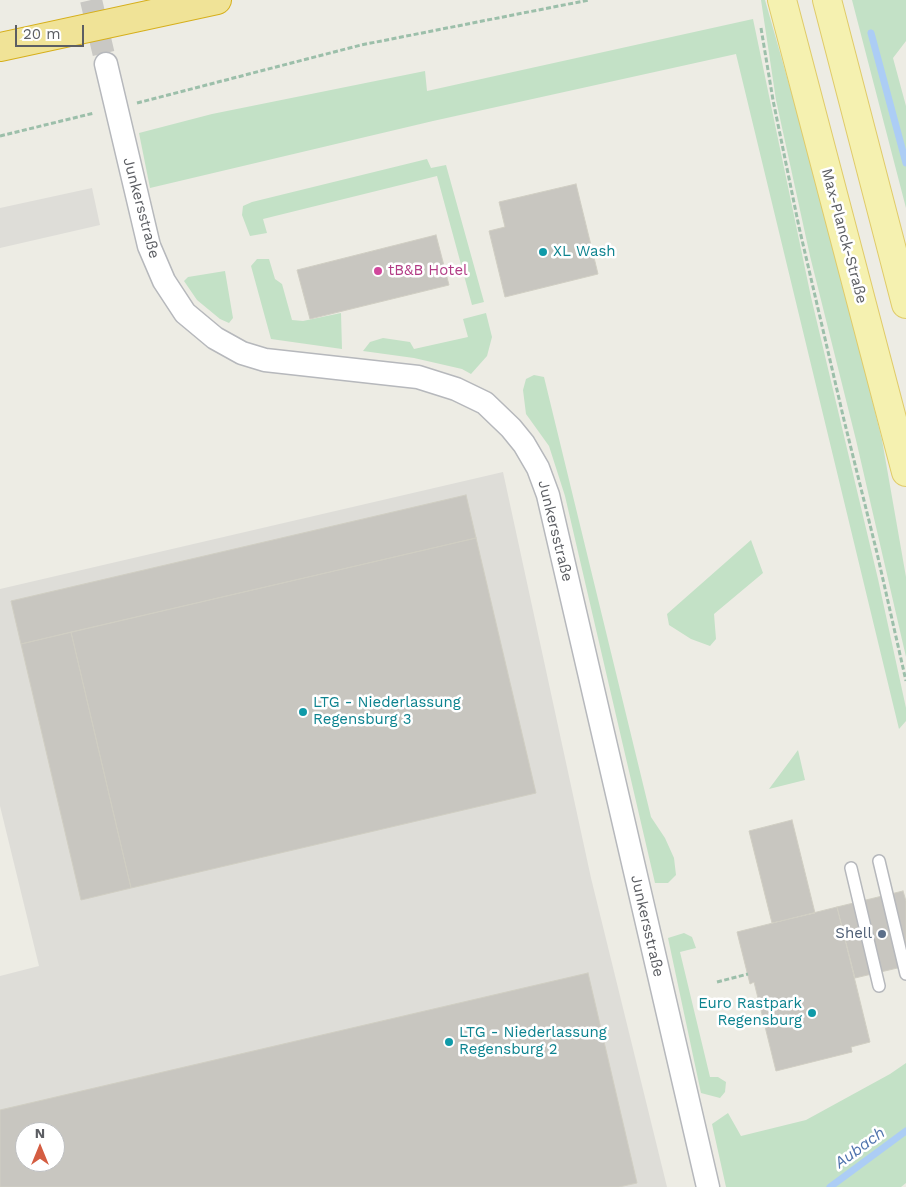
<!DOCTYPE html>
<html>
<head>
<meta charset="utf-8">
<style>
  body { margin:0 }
  #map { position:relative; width:906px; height:1187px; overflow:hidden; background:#edece4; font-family:"Work Sans",sans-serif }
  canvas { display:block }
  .north { position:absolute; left:15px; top:1122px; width:50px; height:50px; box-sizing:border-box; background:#fff; border:1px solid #bebfc1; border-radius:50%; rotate:0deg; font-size:14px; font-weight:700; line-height:20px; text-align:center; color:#5c5e63 }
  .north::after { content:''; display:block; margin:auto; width:18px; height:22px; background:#d45d42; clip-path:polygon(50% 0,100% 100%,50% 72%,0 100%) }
  .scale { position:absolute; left:15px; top:25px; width:69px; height:22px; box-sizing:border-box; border:2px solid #5c5e63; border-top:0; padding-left:6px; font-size:15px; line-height:18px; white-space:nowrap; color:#5c5e63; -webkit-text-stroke:4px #fff; paint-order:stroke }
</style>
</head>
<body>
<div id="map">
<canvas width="906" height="1187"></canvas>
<div class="north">N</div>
<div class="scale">20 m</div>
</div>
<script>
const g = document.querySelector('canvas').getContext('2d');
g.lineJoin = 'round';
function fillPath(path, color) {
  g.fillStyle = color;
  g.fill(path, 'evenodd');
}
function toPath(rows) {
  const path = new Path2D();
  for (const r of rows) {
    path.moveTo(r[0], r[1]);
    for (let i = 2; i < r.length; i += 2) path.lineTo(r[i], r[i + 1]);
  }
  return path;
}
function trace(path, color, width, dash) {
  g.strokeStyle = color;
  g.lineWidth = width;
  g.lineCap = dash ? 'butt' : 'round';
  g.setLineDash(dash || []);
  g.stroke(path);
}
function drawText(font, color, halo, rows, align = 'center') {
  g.font = font + ' "Work Sans",sans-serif';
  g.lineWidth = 5;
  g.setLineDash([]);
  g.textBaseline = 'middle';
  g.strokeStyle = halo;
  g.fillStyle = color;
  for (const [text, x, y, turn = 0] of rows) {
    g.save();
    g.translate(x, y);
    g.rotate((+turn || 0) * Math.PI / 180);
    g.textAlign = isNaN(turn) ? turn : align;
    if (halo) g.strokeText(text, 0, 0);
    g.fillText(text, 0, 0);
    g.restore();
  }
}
fillPath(toPath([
  [92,188,100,225,0,248,0,208],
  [503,472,591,878,667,1187,0,1187,0,976,39,966,0,806,0,589],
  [25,1132,55,1132,55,1162,25,1162]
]), '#deddd8');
fillPath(toPath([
  [761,0,765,0,828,221,882,440,906,577,906,657,856,440,810,256,776,100],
  [852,0,906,0,906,41,893,58,906,106,906,208],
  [753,19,811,297,878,579,906,708,906,721,899,729,736,54,433,121,150,188,139,133,212,114,425,71,427,91],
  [427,159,431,168,446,165,484,302,472,305,437,176,263,219,267,233,250,236,242,215,243,206,252,202],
  [257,259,269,259,275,279,282,284,292,320,303,321,341,313,342,349,271,339,251,266],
  [225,271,233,318,229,323,220,319,197,300,184,281,188,277],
  [486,313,492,337,487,356,471,374,462,369,414,358,363,351,370,342,383,338,410,342,414,349,468,337,463,319],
  [534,375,544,377,651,817,665,838,674,858,676,875,668,883,655,883,565,496,549,446,526,414,523,390,526,379],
  [751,540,763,573,714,614,716,639,710,646,691,639,669,625,667,614],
  [798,750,805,780,769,789],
  [684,933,692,937,696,948,680,952,710,1077,718,1077,726,1082,725,1092,720,1098,701,1093,668,938],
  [906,1063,906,1183,901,1187,726,1187,712,1124,728,1113,741,1136,806,1120,890,1074]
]), '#c3e1c6');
trace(toPath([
  [871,33,906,163],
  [830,1187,906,1131]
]), '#accdf5', 7);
const building = toPath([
  [576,184,598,274,505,297,489,231,505,227,499,202,576,184],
  [436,235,449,285,310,319,297,270,436,235],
  [466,495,476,538,21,644,11,601,466,495],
  [476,538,536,793,131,888,71,632,476,538],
  [71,632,131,888,81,900,21,644,71,632],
  [792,820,815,913,772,923,749,831,792,820],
  [903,891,906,901,906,966,855,978,837,907,903,891],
  [837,907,870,1042,851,1047,852,1052,776,1071,754,982,750,984,737,932,837,907],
  [588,973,637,1183,619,1187,0,1187,0,1110,588,973],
  [25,1132,55,1132,55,1162,25,1162,25,1132]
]);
fillPath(building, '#c8c6c0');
trace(building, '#d0cec3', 1);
trace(toPath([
  [91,0,106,64]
]), '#c9c8c4', 22, [22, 11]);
const lane = toPath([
  [879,861,906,974],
  [851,868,879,986]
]);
const street = toPath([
  [106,64,149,246,164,281,185,313,215,338,242,353,265,360,418,377,456,389,485,403,511,428,524,444,538,468,548,495,708,1187]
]);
const primary = toPath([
  [782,0,906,472],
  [827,0,906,304]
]);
const highway = toPath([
  [0,47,217,0]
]);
trace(lane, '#b6b8bc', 14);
trace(street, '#b6b8bc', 25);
trace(primary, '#e0cb69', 30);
trace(highway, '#d6af1b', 30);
trace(toPath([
  [761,28,773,100,799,227,844,420,877,553,906,681],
  [137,103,361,45,589,0],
  [0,136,94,113],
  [717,982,748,974]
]), '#9cbfaa', 3, [5, 2.5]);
trace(lane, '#fff', 11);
trace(street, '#fff', 22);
trace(primary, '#f5f1b0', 28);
trace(highway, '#f0e397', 28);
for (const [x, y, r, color] of [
  [543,252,5,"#0f9aa8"],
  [378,271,5,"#d1479c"],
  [303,712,5,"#0f9aa8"],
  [882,934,5,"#5c6f8a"],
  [812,1013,5,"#0f9aa8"],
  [449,1042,5,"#0f9aa8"]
]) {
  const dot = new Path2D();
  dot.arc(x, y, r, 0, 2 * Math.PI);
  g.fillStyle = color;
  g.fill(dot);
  trace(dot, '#fff', 2);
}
drawText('15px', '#5c5e63', '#fff', [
  ["Junkersstraße",141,208,75],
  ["Max-Planck-Straße",844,236,75],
  ["Junkersstraße",555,531,76],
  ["Junkersstraße",647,926,77]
]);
drawText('15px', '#0d838f', '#fff', [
  ["XL Wash",553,252],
  ["LTG - Niederlassung",313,703],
  ["Regensburg 3",313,720],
  ["Euro Rastpark",802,1004,"right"],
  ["Regensburg",802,1021,"right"],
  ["LTG - Niederlassung",459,1033],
  ["Regensburg 2",459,1050]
], 'left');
drawText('15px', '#b23c85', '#fff', [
  ["tB&B Hotel",388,271]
], 'left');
drawText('15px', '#4e5e75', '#fff', [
  ["Shell",872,934]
], 'right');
drawText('italic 16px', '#4f73ad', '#fff', [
  ["Aubach",860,1148,-36]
]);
</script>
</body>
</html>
